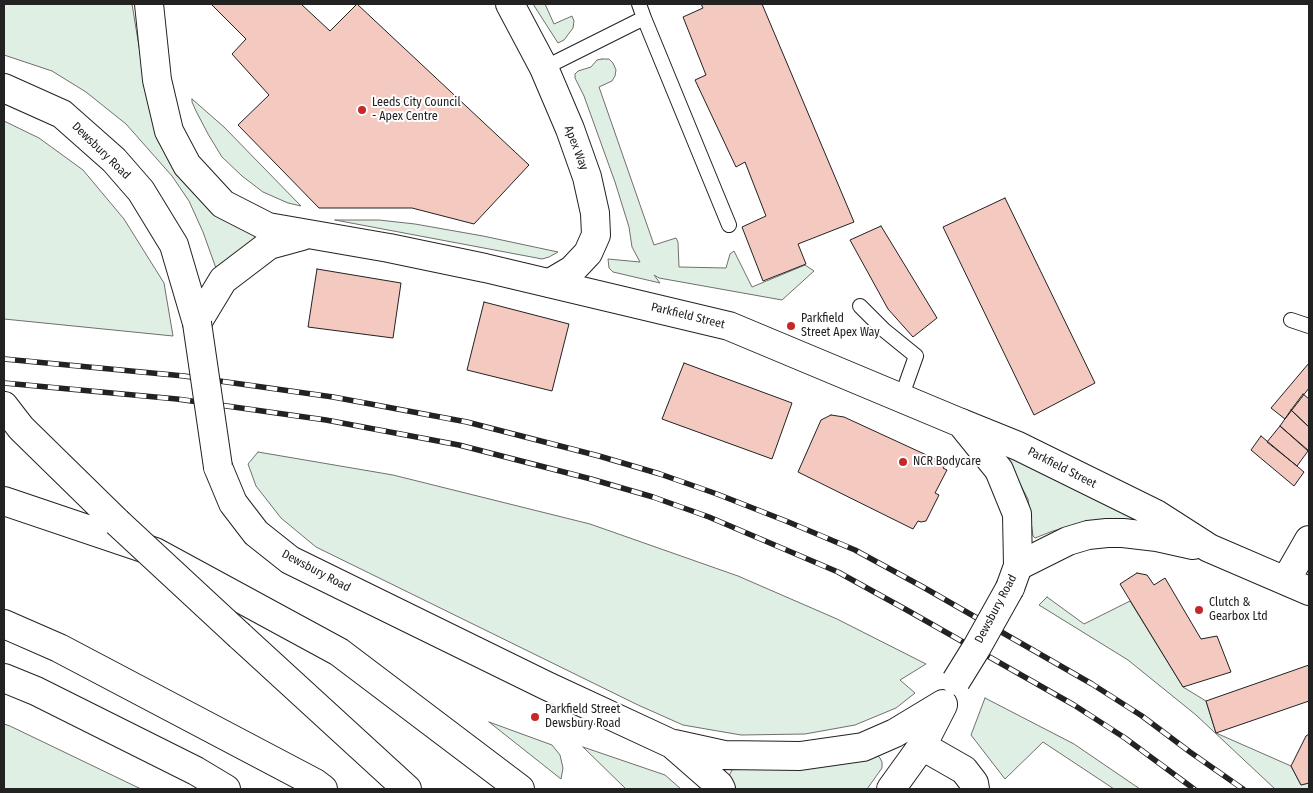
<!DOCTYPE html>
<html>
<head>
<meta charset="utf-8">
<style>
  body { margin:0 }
  #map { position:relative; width:1313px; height:793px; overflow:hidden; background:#fff; font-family:"Fira Sans Condensed",sans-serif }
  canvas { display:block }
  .frame { position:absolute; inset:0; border:5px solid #222; pointer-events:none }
</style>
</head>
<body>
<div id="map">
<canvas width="1313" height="793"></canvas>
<div class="frame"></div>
</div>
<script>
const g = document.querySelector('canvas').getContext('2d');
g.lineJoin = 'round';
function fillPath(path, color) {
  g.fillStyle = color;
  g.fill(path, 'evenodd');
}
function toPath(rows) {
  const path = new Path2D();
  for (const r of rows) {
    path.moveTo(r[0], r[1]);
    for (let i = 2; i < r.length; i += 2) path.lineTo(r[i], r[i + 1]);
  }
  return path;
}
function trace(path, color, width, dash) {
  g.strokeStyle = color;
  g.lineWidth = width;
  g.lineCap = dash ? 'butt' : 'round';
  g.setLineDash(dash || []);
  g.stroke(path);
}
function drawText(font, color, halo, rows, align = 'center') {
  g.font = font + ' "Fira Sans Condensed",sans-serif';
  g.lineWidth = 4;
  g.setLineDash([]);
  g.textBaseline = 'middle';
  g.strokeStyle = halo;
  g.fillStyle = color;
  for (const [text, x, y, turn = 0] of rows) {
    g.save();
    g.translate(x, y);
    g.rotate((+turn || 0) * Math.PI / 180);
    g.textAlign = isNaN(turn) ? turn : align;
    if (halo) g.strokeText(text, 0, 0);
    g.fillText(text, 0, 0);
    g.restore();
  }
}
const green = toPath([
  [4,4,132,4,142,65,155,118,257,235,257,239,217,271,203,232,189,201,172,176,126,124,86,92,52,71,4,55,4,4],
  [533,4,545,4,554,24,572,16,574,21,573,28,564,40,558,43,533,4],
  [602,59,609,59,613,63,616,70,615,76,612,81,599,87,654,245,676,238,678,242,679,267,726,268,730,254,734,251,752,287,805,265,814,271,782,300,659,278,654,275,660,283,613,272,609,268,608,259,640,262,632,247,629,227,615,182,584,96,575,78,575,74,578,71,591,67,597,60,602,59],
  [192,99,224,127,301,206,288,203,263,192,242,176,222,157,208,134,196,111,192,102,192,99],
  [4,121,39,138,83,170,124,219,164,283,173,336,4,319,4,121],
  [335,220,379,220,415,224,483,236,558,252,549,257,542,259,537,258,335,220],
  [1002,450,1161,521,1082,523,1053,531,1035,538,1033,536,1028,499,1002,450],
  [258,452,393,475,590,524,738,576,837,619,926,664,900,680,915,693,896,708,855,725,805,734,741,735,683,725,638,705,316,547,281,518,256,486,248,464,258,452],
  [1047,597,1084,624,1130,601,1183,687,1206,701,1216,733,1291,766,1301,785,1309,783,1309,789,1275,789,1196,715,1128,660,1039,605,1047,597],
  [985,698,1074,744,1140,789,1114,789,1043,742,1005,779,971,735,985,698],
  [489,722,552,745,560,755,563,768,561,779,489,722],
  [4,724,10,726,141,789,4,789,4,724],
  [583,747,665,775,681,789,626,789,583,747],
  [876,754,880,758,882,762,882,768,867,789,736,789,729,776,732,770,736,768,876,754]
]);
fillPath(green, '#e0efe3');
trace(green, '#6f6f6f', 1);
const building = toPath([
  [211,4,301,4,330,31,357,4,529,165,474,224,412,208,319,208,238,125,269,95,232,54,246,39,211,4],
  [701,4,762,4,854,222,798,244,806,264,763,281,742,227,766,216,745,162,736,167,695,80,706,75,683,17,703,8,701,4],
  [1005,198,1095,383,1034,415,943,227,1005,198],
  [881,226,937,318,913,337,888,309,850,240,881,226],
  [317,269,401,283,393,338,308,327,317,269],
  [484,302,569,324,552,391,467,370,484,302],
  [684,363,792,403,772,459,662,419,684,363],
  [1309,363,1309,388,1285,419,1271,408,1309,363],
  [1303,394,1309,399,1309,427,1291,410,1303,394],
  [1291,410,1309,427,1309,451,1280,426,1291,410],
  [831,415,844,417,946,464,943,468,947,470,935,493,939,495,926,521,921,522,918,521,913,529,798,472,821,420,831,415],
  [1280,426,1308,451,1297,466,1267,442,1280,426],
  [1261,436,1304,472,1294,486,1251,450,1261,436],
  [1137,573,1147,575,1154,585,1165,578,1201,639,1217,636,1231,672,1183,687,1120,584,1137,573],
  [1309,665,1309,701,1216,733,1206,701,1309,665],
  [1309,734,1309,783,1301,785,1291,766,1306,736,1309,734]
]);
fillPath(building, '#f3c9c0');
trace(building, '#222', 1);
const service = toPath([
  [639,4,644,18],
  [544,68,644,18,729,225],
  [860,306,884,330,916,356,901,398],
  [1291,320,1309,326]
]);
const minor = toPath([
  [510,4,544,68,570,129,587,177,595,213,596,235,588,253,572,270,550,283],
  [922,746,964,770,974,783,975,789]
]);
const tertiary = toPath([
  [961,423,1018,446,1156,514,1209,548,1309,591],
  [1018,566,1068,541,1088,535,1107,533,1123,533,1157,537,1193,545],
  [1286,580,1309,540]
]);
const primary = toPath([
  [149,4,157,80,169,131,187,165,223,204,268,227,389,248,485,268,729,326,961,423,999,470,1017,514,1018,566,1010,588],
  [4,88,62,114,114,160,141,191,174,245,197,323],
  [197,323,223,280,269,245,302,236],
  [218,467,233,503,256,533,290,560,547,686,672,744,719,785,721,789],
  [674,744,724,755,800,756,863,747,895,733,943,704],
  [891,789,922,746,943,705]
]);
const motorway = toPath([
  [4,406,21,428,117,522],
  [4,501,155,552,339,652,520,789],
  [4,624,59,648,315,783,323,789],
  [240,636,407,789],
  [4,678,36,691,196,771,226,789]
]);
trace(service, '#222', 16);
trace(minor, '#222', 30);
trace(tertiary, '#222', 30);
trace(primary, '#222', 30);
trace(motorway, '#222', 30);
trace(service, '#fff', 14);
trace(minor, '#fff', 28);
trace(tertiary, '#fff', 28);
trace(primary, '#fff', 28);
trace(motorway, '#fff', 28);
const rail = toPath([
  [4,359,184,376,333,397,467,422,599,456,660,474,717,494,786,521,855,550,923,587,1092,684,1142,716,1190,752,1243,789],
  [4,383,177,399,326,420,459,445,591,479,653,497,709,517,838,572,905,609,1074,705,1125,738,1194,789]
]);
trace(rail, '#222', 5.5);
trace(rail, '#fff', 4, [11]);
const primaryBridge = toPath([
  [197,323,218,467],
  [956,681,977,647,1010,588]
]);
const motorwayBridge = toPath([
  [117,522,240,636]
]);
trace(primaryBridge, '#222', 30, []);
trace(motorwayBridge, '#222', 30, []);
trace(primaryBridge, '#fff', 28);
trace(motorwayBridge, '#fff', 28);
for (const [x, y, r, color] of [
  [362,110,5,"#c62828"],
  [791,326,5,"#c62828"],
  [903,462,5,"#c62828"],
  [1199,610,5,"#c62828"],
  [535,717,5,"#c62828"]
]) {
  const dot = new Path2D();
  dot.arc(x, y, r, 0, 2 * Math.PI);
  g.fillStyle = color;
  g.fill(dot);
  trace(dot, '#fff', 2);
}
drawText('12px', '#222', '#fff', [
  ["Leeds City Council",372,103],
  ["- Apex Centre",372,117],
  ["Parkfield",801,319],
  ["Street Apex Way",801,333],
  ["NCR Bodycare",913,462],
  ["Clutch &",1209,603],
  ["Gearbox Ltd",1209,617],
  ["Parkfield Street",545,710],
  ["Dewsbury Road",545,724]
], 'left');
drawText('12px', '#222', '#fff', [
  ["Apex Way",576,148,69],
  ["Dewsbury Road",101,151,44],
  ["Parkfield Street",688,316,14],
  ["Parkfield Street",1062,468,27],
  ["Dewsbury Road",316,571,28],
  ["Dewsbury Road",996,609,-62]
]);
</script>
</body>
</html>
